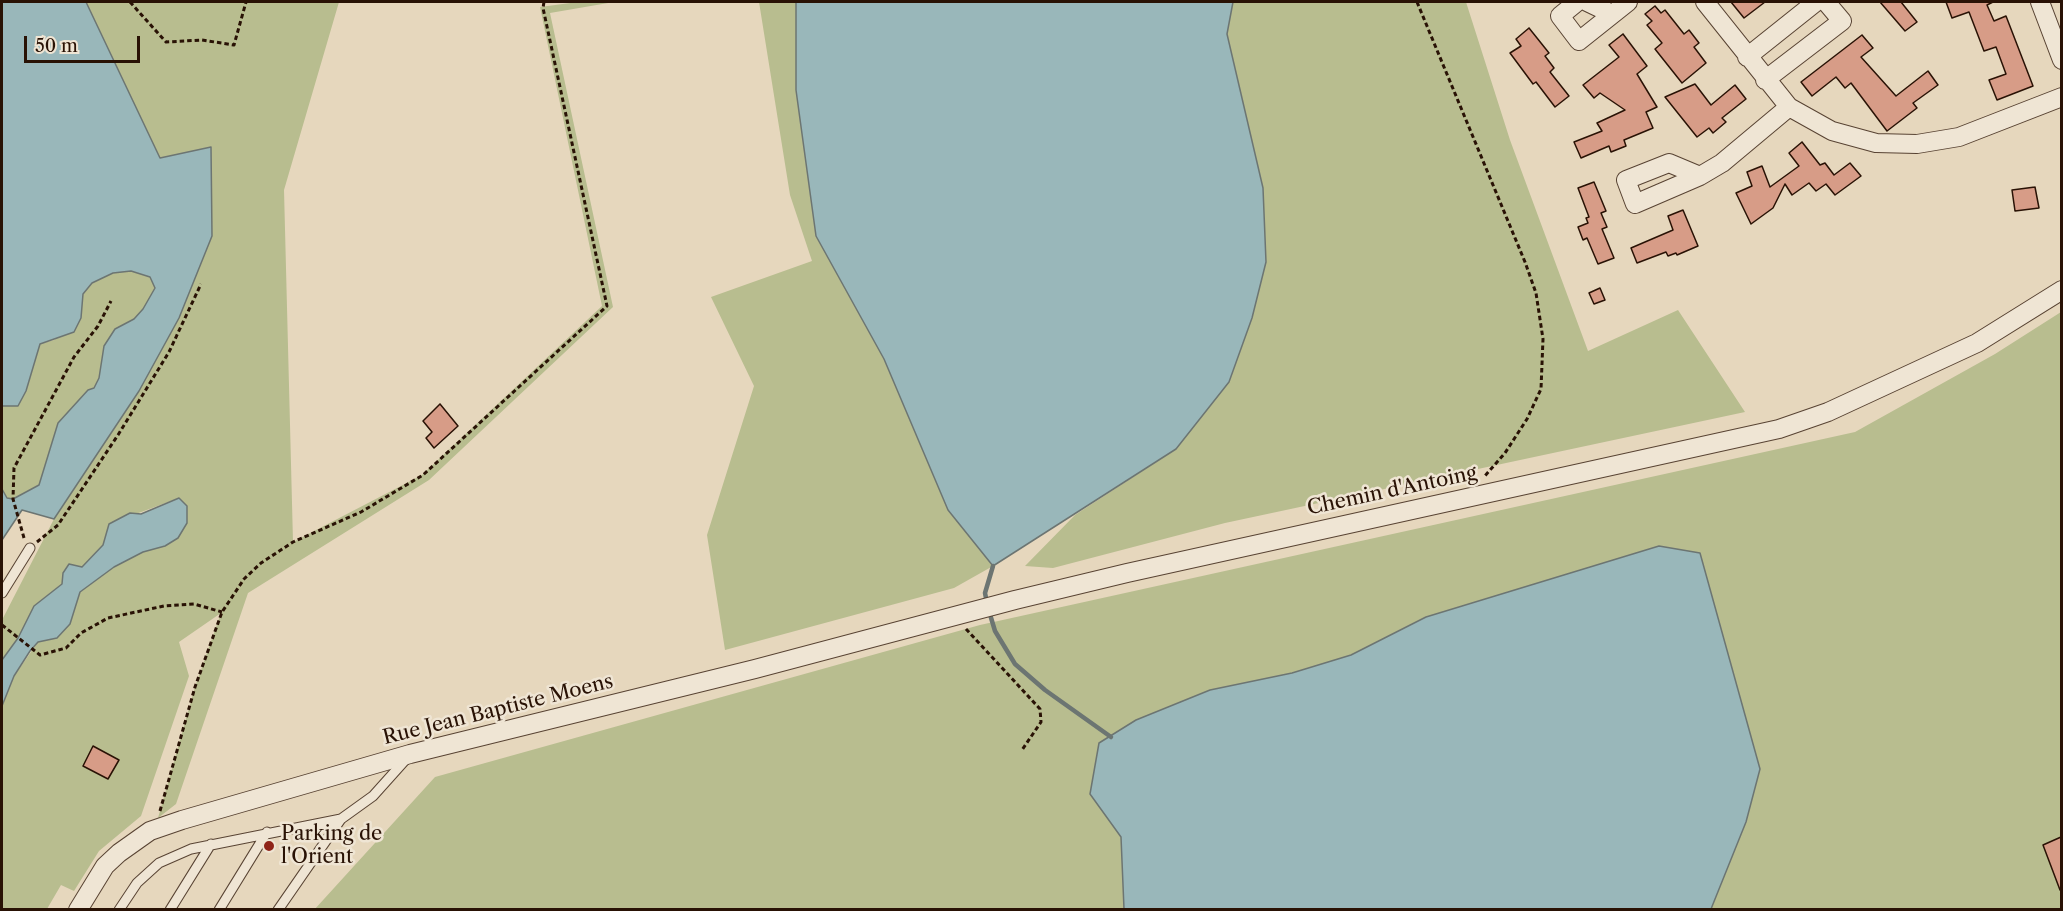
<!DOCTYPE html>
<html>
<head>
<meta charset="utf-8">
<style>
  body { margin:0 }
  #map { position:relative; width:2063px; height:911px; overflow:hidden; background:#e6d7bd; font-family:"Libre Caslon Text",serif }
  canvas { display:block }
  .frame { position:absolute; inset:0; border:3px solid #291205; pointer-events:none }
  .scale { position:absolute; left:24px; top:36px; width:116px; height:27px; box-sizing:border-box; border:3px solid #291205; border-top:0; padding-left:8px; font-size:18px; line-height:21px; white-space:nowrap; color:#291205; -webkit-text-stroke:4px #efe5d4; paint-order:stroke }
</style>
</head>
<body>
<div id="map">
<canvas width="2063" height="911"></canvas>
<div class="frame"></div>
<div class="scale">50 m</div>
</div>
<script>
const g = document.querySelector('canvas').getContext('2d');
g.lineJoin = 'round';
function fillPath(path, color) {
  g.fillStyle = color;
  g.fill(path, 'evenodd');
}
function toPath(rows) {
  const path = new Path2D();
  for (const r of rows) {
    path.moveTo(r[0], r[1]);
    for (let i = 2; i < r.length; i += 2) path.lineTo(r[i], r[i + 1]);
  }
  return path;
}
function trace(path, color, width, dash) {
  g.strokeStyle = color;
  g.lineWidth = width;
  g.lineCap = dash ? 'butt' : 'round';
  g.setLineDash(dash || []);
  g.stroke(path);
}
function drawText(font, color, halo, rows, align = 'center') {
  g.font = font + ' "Libre Caslon Text",serif';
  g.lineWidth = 5;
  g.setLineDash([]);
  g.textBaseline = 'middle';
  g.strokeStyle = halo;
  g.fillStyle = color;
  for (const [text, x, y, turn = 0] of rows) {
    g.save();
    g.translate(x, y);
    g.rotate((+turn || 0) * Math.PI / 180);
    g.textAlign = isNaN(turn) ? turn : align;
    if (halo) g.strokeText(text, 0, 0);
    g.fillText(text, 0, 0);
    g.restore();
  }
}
fillPath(toPath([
  [86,2,339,2,284,190,293,542,422,475,602,306,540,7,578,2,614,2,550,13,613,307,429,480,248,593,176,804,158,818,195,687,221,613,179,642,189,676,141,816,99,851,74,891,61,885,47,909,2,909,2,706,14,676,38,642,57,638,70,624,80,592,114,567,143,552,165,546,179,498,109,524,103,545,81,568,63,573,62,584,34,606,18,638,2,660,2,620,54,519,139,391,211,147,160,158],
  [759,2,796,2,796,90,816,236,884,359,948,510,993,566,954,588,725,650,707,535,754,386,711,297,812,261,790,195],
  [1233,2,1466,2,1510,140,1588,351,1678,310,1745,412,1225,523,1053,568,1025,566,1075,515,1176,449,1263,188,1227,34],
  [131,271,150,277,155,288,144,309,134,319,115,329,102,359,99,378,94,388,88,390,58,423,39,485,13,499,7,498,2,489,2,406,18,405,26,391,40,344,54,340,81,318,83,294,92,283,113,273],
  [2061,312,2061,909,314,910,435,777,980,625,1855,432,1995,354]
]), '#b8bd8f');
const water = toPath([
  [2,2,86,2,160,158,211,147,212,236,179,318,139,391,54,519,22,510,2,540,2,489,7,498,13,499,39,485,58,423,88,390,94,388,99,378,104,346,115,329,134,319,143,309,155,288,150,277,131,271,113,273,92,283,83,294,81,318,74,332,40,344,26,391,18,406,2,406,2,2],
  [796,2,1233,2,1227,34,1263,188,1266,262,1252,318,1229,382,1176,449,993,566,948,510,884,359,816,236,796,90,796,2],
  [179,498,187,506,187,523,178,538,165,546,143,552,114,567,80,592,70,624,57,638,38,642,30,651,14,676,2,706,2,660,18,638,34,606,62,584,63,573,69,564,82,567,103,545,109,524,130,513,141,514,179,498],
  [1659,546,1700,553,1760,769,1746,822,1711,909,1124,909,1121,837,1090,794,1099,743,1136,720,1210,690,1292,673,1351,655,1426,617,1659,546]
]);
fillPath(water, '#99b7ba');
trace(water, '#6c7572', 1.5);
trace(toPath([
  [987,603,985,593,993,566],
  [989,611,995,631,1015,664,1045,690,1111,737]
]), '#6c7572', 4.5);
const building = toPath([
  [1731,2,1765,2,1744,18,1731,2],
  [1880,2,1901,2,1917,22,1905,31,1880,2],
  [1946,2,1993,2,1987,5,1994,21,2006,16,2033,86,1997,100,1989,80,2006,74,1996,47,1984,51,1969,12,1952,18,1946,2],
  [1655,6,1661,13,1665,10,1684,34,1689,30,1699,43,1694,47,1706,63,1682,83,1655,49,1662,43,1647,25,1652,21,1645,14,1655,6],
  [1529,28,1549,53,1545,56,1554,68,1550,72,1569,96,1555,107,1536,82,1533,84,1510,53,1521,46,1516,39,1529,28],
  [1623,34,1647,66,1637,74,1657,107,1646,112,1653,128,1624,140,1626,146,1611,152,1609,146,1581,158,1574,142,1602,131,1597,123,1625,110,1600,93,1594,98,1583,85,1619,57,1609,45,1623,34],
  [1862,35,1873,48,1861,57,1896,96,1928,71,1938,85,1913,103,1917,108,1887,131,1851,83,1845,88,1836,77,1812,96,1801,82,1862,35],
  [1695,84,1711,105,1735,85,1746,99,1722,118,1726,122,1713,133,1709,128,1697,137,1665,97,1695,84],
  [1802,142,1820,165,1825,163,1834,175,1850,163,1861,176,1835,195,1826,184,1816,191,1809,183,1792,195,1785,184,1773,208,1751,224,1736,193,1752,186,1747,172,1762,166,1770,187,1799,166,1789,153,1802,142],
  [1594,182,1606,211,1601,213,1607,227,1602,229,1614,258,1598,264,1587,238,1583,240,1578,227,1588,223,1586,218,1589,217,1578,188,1594,182],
  [2035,187,2039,208,2015,211,2012,190,2035,187],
  [1683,210,1698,246,1677,255,1676,253,1668,256,1666,252,1637,263,1631,248,1673,230,1668,216,1683,210],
  [1600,288,1605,300,1594,304,1589,293,1600,288],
  [440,404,458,426,434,448,426,438,432,432,423,421,440,404],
  [93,746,119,760,108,779,83,766,93,746],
  [2061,837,2061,889,2060,890,2043,845,2061,837]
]);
fillPath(building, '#d79c87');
trace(building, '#291205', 1.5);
const lane = toPath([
  [2,593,30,548],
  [119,910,137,883,159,863,191,849,341,819],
  [170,910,211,844],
  [219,910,267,832],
  [278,910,341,819,373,796,408,757]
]);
const street = toPath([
  [1577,2,1560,16,1579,41,1628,2],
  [1587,2,1612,14],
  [1705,2,1789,107,1832,131,1876,143,1917,144,1959,137,2062,97],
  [2040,2,2062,60],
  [1747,57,1816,2],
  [1765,80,1842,21,1826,2],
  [1700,176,1669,163,1626,180,1635,204,1700,176,1722,163,1789,107],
  [78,910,105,866,119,853,150,831,182,820,410,754,755,669,1015,600,1127,573,1779,429,1828,412,1977,343,2062,290]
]);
trace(lane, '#584333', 11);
trace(street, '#584333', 20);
trace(toPath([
  [130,2,166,42,202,40,234,45,246,2],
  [1417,2,1525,262,1536,293,1543,339,1541,389,1527,419,1505,453,1484,477],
  [24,538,13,499,14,468,74,357,98,326,111,301],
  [37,542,58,525,118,435,169,352,201,284],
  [2,625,40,655,66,648,81,633,108,618,164,606,194,604,222,612],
  [966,629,1040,709,1041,722,1022,750],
  [160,811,195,687,222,612,244,579,261,563,293,542,361,512,423,475,607,306,543,8,544,2]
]), '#291205', 3, [4.5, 3]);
trace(lane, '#efe5d4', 9);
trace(street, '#efe5d4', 18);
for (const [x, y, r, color] of [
  [269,846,6,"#8f2418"]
]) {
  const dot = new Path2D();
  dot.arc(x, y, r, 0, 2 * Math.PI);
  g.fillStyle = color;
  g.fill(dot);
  trace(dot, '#efe5d4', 2);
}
drawText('20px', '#291205', '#efe5d4', [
  ["Chemin d'Antoing",1392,491,-12],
  ["Rue Jean Baptiste Moens",498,710,-14]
]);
drawText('20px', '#291205', '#efe5d4', [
  ["Parking de",281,834],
  ["l'Orient",281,857]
], 'left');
</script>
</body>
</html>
